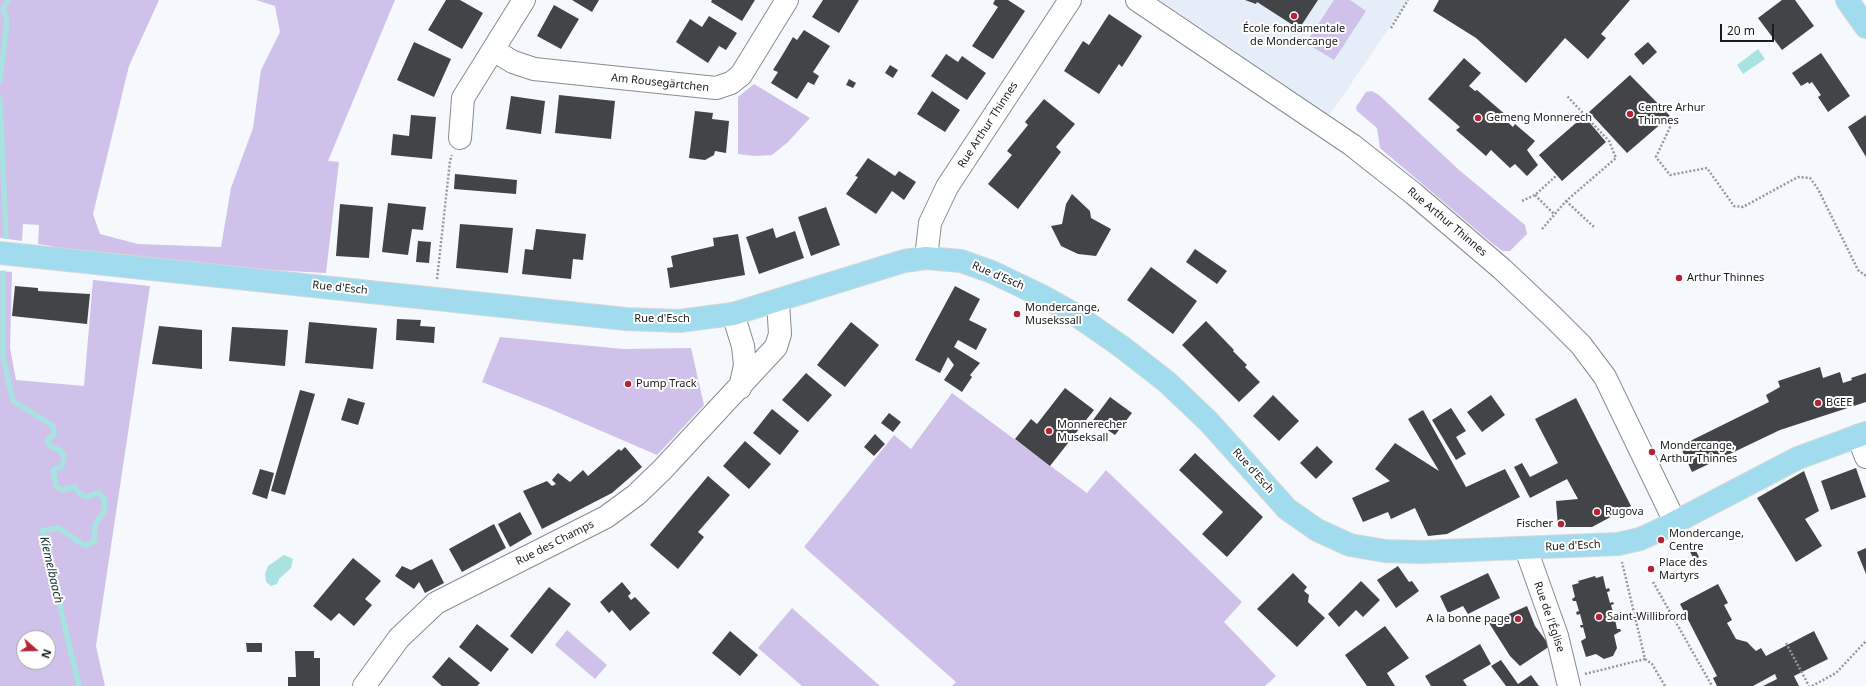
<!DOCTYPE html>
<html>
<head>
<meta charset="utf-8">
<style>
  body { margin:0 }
  #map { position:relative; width:1866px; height:686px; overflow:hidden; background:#f5f9fd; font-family:"Noto Sans",sans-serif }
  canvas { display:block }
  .north { position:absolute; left:16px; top:630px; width:40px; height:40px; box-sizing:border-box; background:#fff; border:1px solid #a3a4a4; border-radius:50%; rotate:110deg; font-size:11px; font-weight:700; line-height:16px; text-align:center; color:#1a1b1c }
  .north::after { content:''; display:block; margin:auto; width:14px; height:18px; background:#b52336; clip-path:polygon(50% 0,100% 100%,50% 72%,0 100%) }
  .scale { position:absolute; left:1720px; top:24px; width:54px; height:18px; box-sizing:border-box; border:2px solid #1a1b1c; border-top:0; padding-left:5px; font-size:12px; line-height:14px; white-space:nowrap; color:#1a1b1c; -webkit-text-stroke:3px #fff; paint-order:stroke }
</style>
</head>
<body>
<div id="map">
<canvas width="1866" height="686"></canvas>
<div class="north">N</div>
<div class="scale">20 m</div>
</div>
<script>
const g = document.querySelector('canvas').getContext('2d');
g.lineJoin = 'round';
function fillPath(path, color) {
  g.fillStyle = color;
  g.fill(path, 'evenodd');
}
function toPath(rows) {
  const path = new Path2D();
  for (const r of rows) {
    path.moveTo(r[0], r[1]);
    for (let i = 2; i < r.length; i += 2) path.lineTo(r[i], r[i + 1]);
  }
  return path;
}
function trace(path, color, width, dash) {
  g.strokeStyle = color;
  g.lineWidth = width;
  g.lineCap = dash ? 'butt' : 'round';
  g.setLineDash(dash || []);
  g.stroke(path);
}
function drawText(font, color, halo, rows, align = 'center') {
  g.font = font + ' "Noto Sans",sans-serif';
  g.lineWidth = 4;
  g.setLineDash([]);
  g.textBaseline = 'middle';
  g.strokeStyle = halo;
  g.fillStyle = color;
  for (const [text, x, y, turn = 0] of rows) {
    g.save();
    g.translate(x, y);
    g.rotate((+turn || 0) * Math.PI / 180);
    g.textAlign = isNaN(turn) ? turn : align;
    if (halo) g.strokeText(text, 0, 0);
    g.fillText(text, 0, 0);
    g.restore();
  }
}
fillPath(toPath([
  [1137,0,1408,0,1323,125]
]), '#e5eef8');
fillPath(toPath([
  [0,0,159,0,129,66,93,214,100,234,138,244,221,247,231,188,253,128,261,70,280,32,275,6,256,0,395,0,328,161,339,162,326,273,237,268,64,250,51,246,38,244,39,225,23,224,22,241,0,238],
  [1334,0,1350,0,1366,11,1334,60,1306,43],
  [754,84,810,118,788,142,772,155,755,156,738,154,738,97],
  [1372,91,1379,95,1458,169,1525,225,1527,234,1510,251,1503,251,1493,244,1380,148,1377,128,1357,111,1356,107,1366,92],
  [0,271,12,272,10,348,16,380,84,386,93,280,150,286,96,646,105,686,0,686],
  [24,638,48,638,48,662,24,662],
  [500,337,623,349,691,348,704,405,657,455,548,408,482,382],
  [952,393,1087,493,1106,470,1242,602,1224,622,1276,676,1265,686,952,686,956,682,804,547,894,435,911,449],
  [792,608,880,686,802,686,758,648],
  [567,630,607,665,595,679,555,645]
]), '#cfc1ea');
fillPath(toPath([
  [1758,49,1765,59,1743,74,1737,65],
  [284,555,293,559,291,568,279,579,277,584,271,586,266,582,265,574,268,566]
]), '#a8e2e1');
trace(toPath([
  [0,81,7,20,3,9,8,0],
  [0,99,6,236],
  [3,273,3,357,13,401,53,426,54,434,47,441,50,446,61,451,64,457,62,466,53,470,56,486,62,490,75,487,78,492,85,497,99,493,104,499,105,510,95,525,94,541,85,546,59,528,42,531,79,686]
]), '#a8e2e1', 5.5);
fillPath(toPath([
  [446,0,460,0,483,13,462,49,428,30],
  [572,0,599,0,592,12],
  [712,0,755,0,742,21,711,2],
  [823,0,859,0,839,33,812,17],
  [995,0,1008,0,1025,11,993,59,972,46,998,7,993,4],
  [1245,0,1318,0,1299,29,1257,2,1256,4],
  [1439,0,1630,0,1601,34,1606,38,1588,59,1565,38,1526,83,1476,38,1433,11],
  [1782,0,1795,0,1814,26,1782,50,1758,18],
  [554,5,579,19,561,49,537,36],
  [1109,14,1142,36,1122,67,1119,64,1099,94,1064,71,1083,41,1089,45],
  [709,16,737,33,726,50,719,46,708,63,676,42,690,19,702,27],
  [804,30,830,46,813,72,819,76,814,85,808,82,797,99,771,83,778,72,773,70,783,54,793,37,797,40],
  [414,42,451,59,434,97,397,80],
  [1648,42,1657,52,1643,65,1634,54],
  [1821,53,1850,96,1828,112,1818,97,1821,95,1812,82,1809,84,1808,82,1801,86,1792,73],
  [946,54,958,62,962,56,986,73,967,100,931,76],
  [1464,58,1481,73,1469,86,1475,91,1477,90,1507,116,1504,119,1513,127,1515,124,1535,141,1527,150,1538,165,1527,176,1515,164,1510,168,1491,150,1486,156,1456,130,1460,127,1428,99],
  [890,65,898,70,893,78,885,73],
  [1630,75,1670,116,1627,153,1589,112],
  [849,79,856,83,853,88,846,85],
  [932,91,960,110,945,132,917,114],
  [559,95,615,101,611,139,555,133],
  [511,96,545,101,541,134,506,129],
  [1044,99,1075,124,1056,147,1061,152,1018,209,988,184,1012,155,1007,151,1028,125,1025,122],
  [695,111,713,113,712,119,729,121,726,153,715,151,714,155,705,160,689,158],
  [411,115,436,117,432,159,391,155,393,134,409,136],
  [1866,115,1866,157,1848,127],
  [1584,116,1606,142,1562,181,1539,155],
  [868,158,895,176,899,171,916,182,904,200,892,191,876,214,846,194,858,177,855,176],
  [455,174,517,180,516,194,454,189],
  [1072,194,1090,211,1091,218,1111,229,1096,256,1078,254,1061,246,1051,226,1062,224,1066,204],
  [388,203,426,207,423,230,412,229,408,255,382,252],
  [340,204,373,207,369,258,336,256],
  [826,207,840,245,811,256,798,217],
  [460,224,513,228,508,273,456,268],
  [773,228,776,238,795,231,804,258,759,274,746,237],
  [536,229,586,234,583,260,573,259,571,279,522,274,525,249,533,250],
  [738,234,745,275,670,288,667,268,673,267,671,256,714,246,713,238],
  [418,241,431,242,429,263,416,262],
  [1195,249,1227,271,1217,284,1186,262],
  [1151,267,1197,301,1173,334,1127,300],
  [15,286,38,288,38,291,90,294,87,324,12,316],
  [955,286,980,299,969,320,987,329,976,350,958,340,954,347,980,363,970,375,972,377,962,392,944,380,954,365,948,357,940,373,915,360],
  [397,319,421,320,420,326,435,327,434,343,396,340],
  [1206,321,1234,350,1233,351,1247,365,1245,367,1260,382,1239,402,1182,345],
  [309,322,377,328,373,369,305,363],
  [851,322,879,345,845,387,817,365],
  [159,326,202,330,202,369,152,364],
  [232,327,288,330,285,366,229,361],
  [1820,367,1823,378,1840,372,1843,383,1852,380,1851,378,1866,373,1866,402,1780,430,1692,472,1680,446,1769,402,1766,395,1780,387,1778,381],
  [806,373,832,395,808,422,782,400],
  [1065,388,1094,410,1050,466,1015,439,1031,419,1037,424],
  [300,390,315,394,285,495,271,491],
  [1273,395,1299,421,1279,441,1253,416],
  [1491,395,1505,415,1482,432,1467,412],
  [1110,397,1132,413,1115,435,1093,420],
  [348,398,365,403,358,425,341,420],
  [1576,398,1631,506,1592,527,1558,527,1556,501,1578,499,1567,479,1530,498,1514,467,1522,463,1530,477,1558,463,1535,419],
  [1451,408,1466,431,1456,437,1466,454,1456,460,1432,420],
  [772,409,799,431,780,455,753,433],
  [1423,410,1466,487,1505,469,1520,497,1447,534,1428,536,1415,508,1391,519,1388,512,1363,522,1352,498,1390,481,1375,469,1395,443,1439,471,1408,419],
  [889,413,901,422,893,432,881,423],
  [875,434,885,444,874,456,864,447],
  [745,441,771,464,749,489,723,466],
  [1317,446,1333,462,1316,479,1300,463],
  [625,447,642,467,612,493,542,529,523,491,547,481,552,486,556,484,552,480,558,473,570,482,583,470,588,476,619,449,621,451],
  [1195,453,1263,517,1227,557,1202,534,1223,512,1179,470],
  [1856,468,1866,497,1831,510,1821,481],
  [260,469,274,473,267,499,252,494],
  [1804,471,1819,511,1805,519,1822,546,1796,562,1757,498],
  [708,476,730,495,698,532,704,537,678,569,650,545],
  [520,512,532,534,510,547,498,524],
  [494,524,506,548,462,572,449,549],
  [1692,543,1699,557,1694,560,1687,545],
  [1866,548,1866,574,1857,552],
  [353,558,381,581,365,599,372,605,354,626,339,613,331,621,313,606],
  [432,559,444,583,425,593,419,582,414,589,395,576,402,566,411,570],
  [1398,566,1409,582,1412,581,1419,591,1396,608,1377,580],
  [1293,573,1307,587,1304,591,1309,595,1308,602,1325,618,1297,647,1257,609],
  [1488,573,1500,598,1468,614,1463,606,1448,613,1440,596],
  [1595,576,1596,578,1603,576,1606,589,1609,588,1610,591,1607,592,1610,603,1613,602,1614,604,1611,605,1614,616,1617,615,1618,618,1615,619,1617,629,1620,629,1621,631,1614,635,1617,648,1613,656,1604,659,1596,654,1586,657,1581,641,1586,638,1583,627,1581,628,1580,625,1583,625,1580,614,1577,615,1576,612,1579,611,1576,601,1573,601,1572,599,1575,597,1572,585,1579,583,1578,581],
  [1361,581,1380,600,1363,617,1356,610,1339,627,1328,614],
  [622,582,631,593,628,596,631,600,635,597,650,613,630,631,612,610,609,613,600,602],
  [1718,584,1728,603,1724,605,1732,620,1727,623,1736,639,1747,642,1756,651,1761,648,1766,656,1814,631,1828,659,1794,676,1799,686,1763,686,1777,679,1775,674,1753,686,1717,686,1713,678,1717,676,1680,604],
  [549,587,571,604,532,654,510,636],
  [1527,606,1535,626,1550,646,1520,666,1510,656,1489,623],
  [477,624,509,649,491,672,459,647],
  [1385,626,1409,658,1387,673,1395,686,1367,686,1345,655],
  [730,631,758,655,740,676,712,653],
  [246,643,262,643,262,652,247,652],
  [1480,644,1491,664,1463,680,1467,686,1431,686,1425,676],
  [295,651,314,651,314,658,320,658,320,686,288,686,288,677,296,677],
  [449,657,480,683,477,686,442,686,432,677],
  [1501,660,1518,684,1531,675,1539,686,1506,686,1491,666]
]), '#434448');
const minor = toPath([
  [1137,0,1352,145,1414,194,1502,269,1553,317,1581,345,1605,377,1675,522],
  [493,50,513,62,534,69,716,88,731,83,741,75,787,0],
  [460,138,463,98,524,0],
  [926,258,930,223,947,187,1070,0],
  [733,314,743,346,745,365,740,388],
  [1858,436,1866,457],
  [1526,549,1557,636,1569,686],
  [364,686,399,638,436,603,606,517,636,495,662,470,776,347,780,334,778,302]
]);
const major = toPath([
  [1847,0,1866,27],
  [0,253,626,319,679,321,733,314,904,261,926,258,961,261,992,272,1042,296,1076,315,1122,347,1167,382,1209,422,1287,509,1317,530,1350,545,1385,551,1421,552,1618,544,1640,539,1658,531,1798,458,1866,433]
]);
trace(minor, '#888c8f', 24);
trace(major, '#d6d6d6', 24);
trace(toPath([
  [1391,28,1408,0],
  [1672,123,1656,157,1670,175,1707,168,1734,206,1743,207,1798,177,1810,178,1818,189,1858,270,1866,276],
  [1535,195,1554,214],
  [1522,201,1535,195,1557,175],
  [1566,201,1595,228],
  [1542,229,1566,201,1616,158,1609,141,1567,96],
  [437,279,450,161,452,155],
  [1653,582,1712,686],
  [1786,643,1809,686],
  [1645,659,1652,664,1665,686],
  [1585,674,1645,659,1622,562],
  [1812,686,1836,673,1866,641]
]), '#95989a', 2.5, [2, 2]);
trace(minor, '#fff', 22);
trace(major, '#a1dcee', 22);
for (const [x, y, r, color] of [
  [1294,16,4,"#b52336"],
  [1630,114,4,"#b52336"],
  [1478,118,4,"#b52336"],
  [1679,278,4,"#b52336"],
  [1017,314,4,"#b52336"],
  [628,384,4,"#b52336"],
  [1818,403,4,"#b52336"],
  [1049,431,4,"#b52336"],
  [1652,452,4,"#b52336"],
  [1597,512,4,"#b52336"],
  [1561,524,4,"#b52336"],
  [1661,540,4,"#b52336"],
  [1651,569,4,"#b52336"],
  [1599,617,4,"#b52336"],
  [1518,619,4,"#b52336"]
]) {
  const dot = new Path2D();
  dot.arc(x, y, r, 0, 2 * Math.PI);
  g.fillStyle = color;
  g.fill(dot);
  trace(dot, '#fff', 1.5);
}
drawText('11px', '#1a1b1c', '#fff', [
  ["École fondamentale",1294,29,"center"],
  ["de Mondercange",1294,42,"center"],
  ["Centre Arhur",1638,108],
  ["Thinnes",1638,121],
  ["Gemeng Monnerech",1486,118],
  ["Arthur Thinnes",1687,278],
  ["Mondercange,",1025,308],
  ["Musekssall",1025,321],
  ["Pump Track",636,384],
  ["BCEE",1826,403],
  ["Monnerecher",1057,425],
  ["Museksall",1057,438],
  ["Mondercange,",1660,446],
  ["Arthur Thinnes",1660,459],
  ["Rugova",1605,512],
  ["Fischer",1553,524,"right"],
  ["Mondercange,",1669,534],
  ["Centre",1669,547],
  ["Place des",1659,563],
  ["Martyrs",1659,576],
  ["Saint-Willibrord",1607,617],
  ["A la bonne page",1510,619,"right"]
], 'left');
drawText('11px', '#1a1b1c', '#fff', [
  ["Am Rousegärtchen",660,83,6],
  ["Rue Arthur Thinnes",988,125,-57],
  ["Rue Arthur Thinnes",1447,222,40],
  ["Rue d'Esch",998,276,23],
  ["Rue d'Esch",340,288,6],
  ["Rue d'Esch",662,319],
  ["Rue d'Esch",1253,471,48],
  ["Rue des Champs",555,543,-27],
  ["Rue d'Esch",1573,546,-3],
  ["Rue de l'Église",1549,617,71]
]);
drawText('italic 12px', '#102f2e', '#fff', [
  ["Kiemelbaach",51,570,77]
]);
</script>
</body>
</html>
